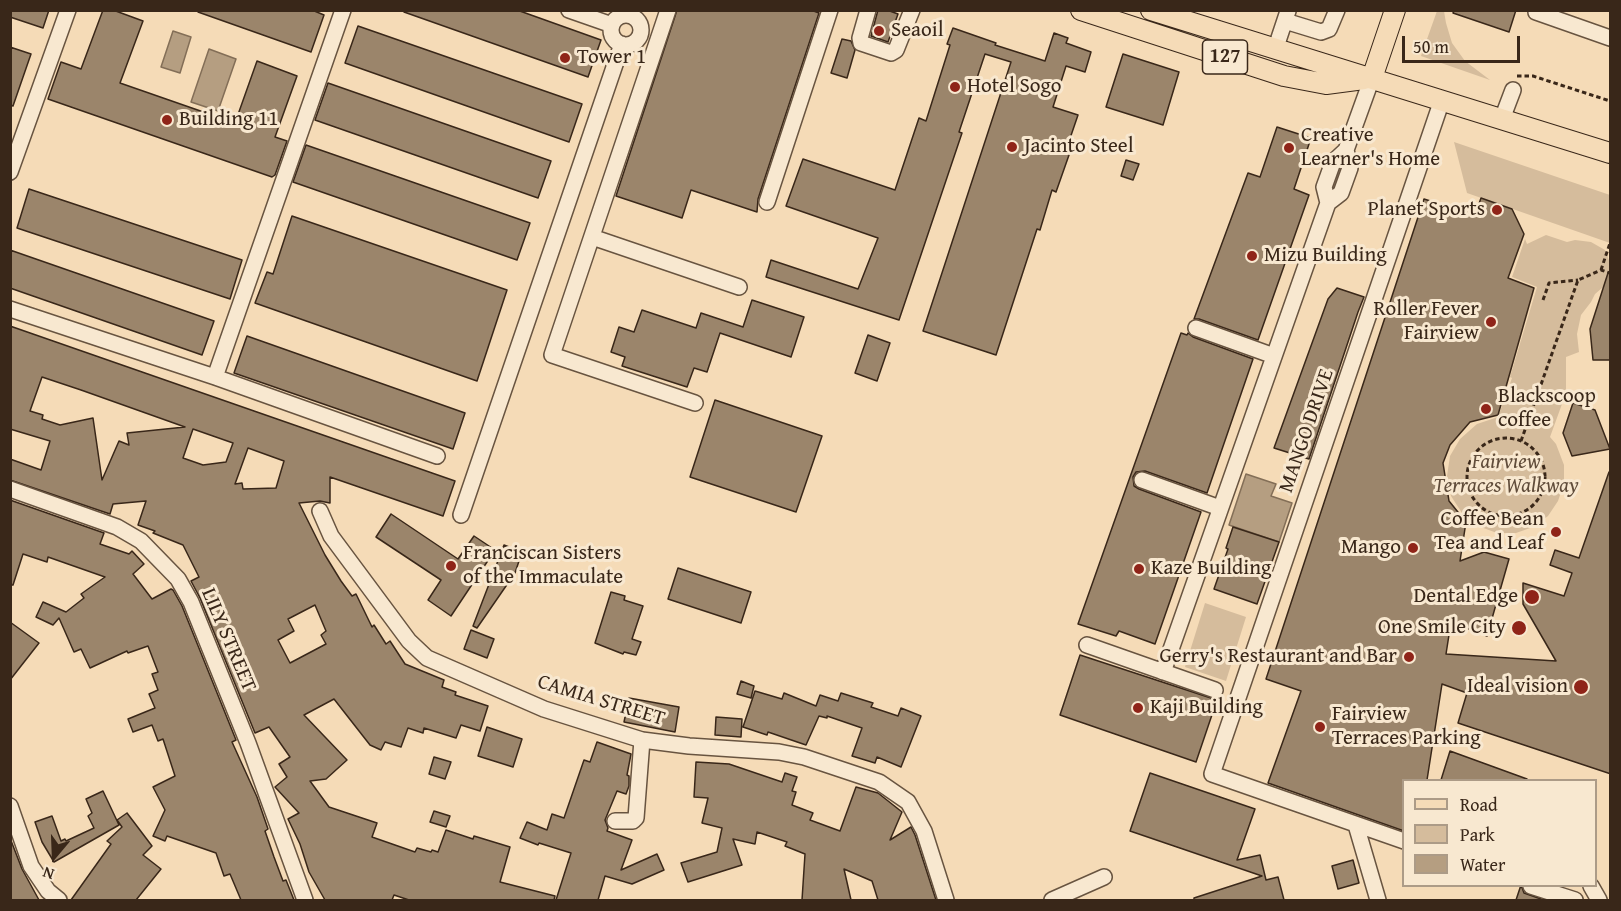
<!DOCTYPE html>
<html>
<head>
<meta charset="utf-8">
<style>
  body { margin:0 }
  #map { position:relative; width:1621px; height:911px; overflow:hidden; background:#f5dbb7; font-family:"Gentium Book Plus",serif }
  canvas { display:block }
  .frame { position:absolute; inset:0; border:12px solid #392719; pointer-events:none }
  .legend { position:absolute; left:1402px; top:779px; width:195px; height:108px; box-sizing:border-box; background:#f8e8d0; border:2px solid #ac9b87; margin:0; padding:8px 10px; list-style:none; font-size:18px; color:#392719 }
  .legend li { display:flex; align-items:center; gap:12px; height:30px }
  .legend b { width:30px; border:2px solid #ac9b87 }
  .north { position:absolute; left:24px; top:827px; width:60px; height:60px; -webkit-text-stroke:4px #f8e8d0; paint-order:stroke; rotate:199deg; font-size:16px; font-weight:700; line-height:24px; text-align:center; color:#392719 }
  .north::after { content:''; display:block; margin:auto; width:21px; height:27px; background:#392719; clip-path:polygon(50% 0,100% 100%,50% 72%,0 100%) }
  .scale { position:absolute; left:1402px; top:36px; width:118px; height:27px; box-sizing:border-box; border:3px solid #392719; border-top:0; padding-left:8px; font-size:18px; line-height:21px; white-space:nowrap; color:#392719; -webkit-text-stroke:4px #f8e8d0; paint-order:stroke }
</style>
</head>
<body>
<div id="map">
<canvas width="1621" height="911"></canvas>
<div class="frame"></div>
<ul class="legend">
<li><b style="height:8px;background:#f5dbb7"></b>Road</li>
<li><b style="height:16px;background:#d5bc9c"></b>Park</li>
<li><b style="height:16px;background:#b59e81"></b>Water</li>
</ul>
<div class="north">N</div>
<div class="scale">50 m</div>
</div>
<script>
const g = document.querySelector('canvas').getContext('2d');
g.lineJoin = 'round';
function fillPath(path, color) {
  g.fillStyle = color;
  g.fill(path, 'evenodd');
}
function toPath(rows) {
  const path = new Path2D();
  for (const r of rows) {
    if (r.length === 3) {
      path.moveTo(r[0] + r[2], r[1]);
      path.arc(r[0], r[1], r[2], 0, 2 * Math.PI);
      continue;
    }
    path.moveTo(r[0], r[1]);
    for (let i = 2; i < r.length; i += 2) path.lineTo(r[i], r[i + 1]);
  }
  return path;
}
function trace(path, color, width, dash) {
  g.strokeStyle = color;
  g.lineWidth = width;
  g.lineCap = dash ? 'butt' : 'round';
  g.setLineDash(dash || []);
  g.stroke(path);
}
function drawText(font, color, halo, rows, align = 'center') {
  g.font = font + ' "Gentium Book Plus",serif';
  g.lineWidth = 6;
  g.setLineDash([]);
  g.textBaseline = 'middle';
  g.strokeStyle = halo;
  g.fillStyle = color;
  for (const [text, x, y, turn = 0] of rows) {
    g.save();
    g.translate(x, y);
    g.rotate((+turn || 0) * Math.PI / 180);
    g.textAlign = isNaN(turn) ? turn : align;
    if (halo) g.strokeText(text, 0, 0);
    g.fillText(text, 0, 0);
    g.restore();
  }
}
fillPath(toPath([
  [1437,11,1444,11,1446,23,1452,43,1465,61,1490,80,1421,56],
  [1454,142,1610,195,1610,243,1467,193],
  [1546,235,1567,242,1575,240,1591,242,1605,250,1610,263,1610,277,1609,282,1595,294,1591,302,1581,315,1577,334,1579,352,1566,357,1566,393,1550,437,1556,444,1564,465,1564,483,1558,501,1548,516,1533,527,1516,533,1497,533,1478,526,1462,513,1451,496,1447,476,1450,456,1460,439,1477,424,1498,417,1512,378,1510,377,1537,287,1512,277,1525,239,1527,244],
  [1205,603,1246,617,1226,681,1185,667]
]), '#d5bc9c');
const water = toPath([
  [173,31,191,37,180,73,161,67,173,31],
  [209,49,236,59,218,111,191,102,209,49],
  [1246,474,1276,484,1271,496,1292,503,1279,542,1229,525,1246,474]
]);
fillPath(water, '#b59e81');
trace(water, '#836e57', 1.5);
const building = toPath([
  [10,10,49,10,43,28,10,17,10,10],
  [103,10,113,10,143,21,120,83,235,123,257,61,297,76,275,137,287,141,275,175,272,177,48,99,61,62,81,69,103,10],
  [199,10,312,10,324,15,311,52,198,12,199,10],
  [404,10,517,10,601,40,588,77,404,12,404,10],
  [677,10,811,10,819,13,758,199,757,212,691,190,682,218,616,196,677,10],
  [878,10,887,10,898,14,888,42,871,36,878,10],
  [1454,10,1516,10,1509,32,1453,13,1454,10],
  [358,26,582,104,569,142,345,63,358,26],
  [953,28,996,43,995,45,1045,61,1054,33,1068,38,1066,43,1091,52,1085,72,1066,66,1053,107,1078,115,1065,153,1069,155,1056,192,1052,190,1040,230,1037,229,996,355,923,331,1011,62,985,54,959,132,962,133,899,320,766,277,771,260,858,289,878,238,786,206,803,159,895,190,919,118,926,121,950,45,947,44,953,28],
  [842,39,851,41,855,50,847,78,831,73,842,39],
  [10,47,31,54,13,106,10,105,10,47],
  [1123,54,1179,72,1163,125,1106,107,1123,54],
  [328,83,551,161,538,198,315,120,328,83],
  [1277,127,1311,138,1294,189,1309,195,1258,340,1199,319,1194,319,1248,173,1260,177,1277,127],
  [306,145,530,223,517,260,293,182,306,145],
  [1126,160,1139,164,1133,180,1121,176,1126,160],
  [29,189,242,260,230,299,17,228,29,189],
  [1481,198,1512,209,1524,234,1508,278,1534,288,1498,415,1470,422,1450,445,1443,463,1449,501,1466,522,1460,561,1484,552,1509,559,1487,636,1451,622,1446,654,1556,661,1523,604,1523,583,1564,596,1572,573,1550,565,1555,550,1579,558,1609,472,1611,473,1611,774,1458,723,1467,693,1442,684,1427,780,1404,780,1404,831,1268,783,1301,691,1266,679,1424,199,1475,215,1481,198],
  [292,216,507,290,477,381,255,303,267,272,273,274,292,216],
  [10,250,214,321,202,355,10,288,10,250],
  [1608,273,1611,273,1611,360,1593,360,1590,329,1608,273],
  [1337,288,1364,297,1358,312,1309,459,1274,448,1328,299,1337,288],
  [752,300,804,317,791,357,720,333,707,372,694,368,687,387,622,366,625,357,611,352,619,327,634,332,642,310,696,328,701,313,743,327,752,300],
  [10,326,455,481,443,516,330,477,330,503,320,501,299,503,325,555,341,581,352,596,356,594,372,627,374,625,386,644,390,641,405,664,444,680,442,687,456,692,455,695,488,706,480,731,461,725,456,738,424,728,423,733,408,728,401,747,385,742,381,750,370,745,334,699,304,715,347,760,326,779,310,781,329,807,377,823,372,837,415,852,417,848,431,852,432,850,438,852,446,830,473,839,474,836,510,847,500,882,555,896,554,900,409,900,394,895,392,900,325,900,309,872,300,844,288,819,299,813,275,787,287,777,279,764,290,757,269,727,255,733,200,598,191,581,199,577,183,545,153,533,155,531,138,525,146,501,113,504,110,514,10,480,10,459,41,470,50,441,10,429,10,326],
  [42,377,81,390,185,427,127,433,129,445,119,441,102,480,93,418,60,425,42,419,43,415,30,411,42,377],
  [193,429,233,443,226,462,203,465,183,458,193,429],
  [248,448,284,461,276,488,243,489,242,483,235,484,248,448],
  [315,605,326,631,321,635,326,644,290,663,278,640,294,631,288,619,315,605],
  [1181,333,1187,335,1188,333,1193,337,1253,359,1207,493,1145,471,1136,472,1133,477,1134,486,1139,489,1201,512,1155,644,1119,631,1116,636,1078,624,1181,333],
  [868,335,890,343,877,381,855,373,868,335],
  [247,336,465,413,453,449,234,373,247,336],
  [715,400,822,436,796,512,690,477,715,400],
  [1573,403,1595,410,1610,449,1572,456,1563,433,1573,403],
  [10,500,104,533,100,544,129,554,132,551,144,564,133,574,152,599,171,589,173,590,182,606,236,740,232,742,257,797,268,829,265,831,274,857,283,881,286,880,294,900,241,900,230,874,224,876,216,853,167,836,165,841,153,836,165,810,153,787,175,776,163,739,158,741,152,725,133,732,128,719,155,708,149,694,158,690,152,674,158,672,148,646,128,653,127,651,90,668,81,649,74,652,59,618,53,625,36,617,43,602,66,612,84,598,81,594,105,577,48,557,47,562,23,554,13,585,10,585,10,500],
  [391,514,458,559,474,536,495,550,451,616,428,600,441,580,376,537,391,514],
  [1233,527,1279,542,1257,604,1214,589,1228,549,1226,548,1233,527],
  [504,545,522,552,515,573,477,628,473,626,504,545],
  [678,568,751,592,741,623,668,599,678,568],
  [611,592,625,596,624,600,643,606,632,639,641,642,636,655,624,652,623,654,595,643,611,592],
  [10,622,39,643,10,680,10,622],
  [471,630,494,639,487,658,464,649,471,630],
  [1080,655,1217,700,1196,762,1060,715,1080,655],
  [741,681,754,686,751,698,737,694,741,681],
  [755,691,782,699,784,693,816,706,820,695,838,701,841,693,873,703,871,707,898,716,901,708,921,716,901,767,877,757,875,763,852,756,862,728,827,716,827,718,819,716,806,745,768,732,767,735,743,727,755,691],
  [629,698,679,707,675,732,624,722,629,698],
  [716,717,742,719,741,737,715,735,716,717],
  [487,727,522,739,513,767,478,756,487,727],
  [597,742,631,754,627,775,629,776,629,786,626,794,617,791,605,820,608,828,607,831,632,840,621,870,657,854,664,870,632,884,605,876,598,900,556,900,571,853,539,843,538,845,520,838,527,822,547,830,552,814,564,818,584,760,590,762,597,742],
  [1450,751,1527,779,1527,780,1441,780,1450,751],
  [434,757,451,762,445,779,429,774,434,757],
  [696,762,729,764,782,782,785,773,797,777,792,791,796,792,792,805,813,813,810,820,840,831,856,787,878,793,902,812,890,840,911,827,915,835,936,900,878,900,872,881,844,869,851,900,802,900,805,854,785,846,787,842,757,832,755,844,733,839,742,865,688,882,681,863,717,852,722,828,702,823,708,798,694,797,696,762],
  [1150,773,1255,809,1237,860,1260,855,1266,880,1278,877,1284,900,1194,900,1194,898,1262,876,1130,831,1150,773],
  [103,791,119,825,54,862,42,842,35,822,52,816,61,841,65,839,66,841,94,828,88,816,92,813,86,799,103,791],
  [434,811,450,816,446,827,430,822,434,811],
  [127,813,152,846,143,855,161,869,136,900,71,900,111,844,107,841,122,827,117,820,127,813],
  [10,838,22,869,39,900,10,900,10,838],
  [1353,860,1359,883,1338,889,1332,866,1353,860],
  [1521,885,1524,893,1544,900,1516,900,1521,885]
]);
fillPath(building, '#9b856b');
trace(building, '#392719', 1.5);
const minor = toPath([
  [569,10,612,25],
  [668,10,552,355,695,403],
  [868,10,860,38,861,43,891,53,896,50,912,10],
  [1536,10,1536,12,1610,38],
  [626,30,15],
  [1285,21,1321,32,1329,29,1337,10],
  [1275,50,1288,11],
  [1502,119,1513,90],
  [10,172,68,10],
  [767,202,830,10],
  [1328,203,1324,187,1333,162,1346,150,1372,78],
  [592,237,739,287],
  [10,309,215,377,437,456],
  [1196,328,1274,356],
  [215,377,343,10],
  [1142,480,1220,508],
  [10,489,117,527,141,541,178,579,191,602,248,743,305,900],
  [320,511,331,536,409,641,427,658,544,709,642,740,689,746,779,752,804,757,879,782,908,802,924,831,946,900],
  [461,515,622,44],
  [1087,645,1215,690],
  [1163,672,1328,203,1341,193,1350,168,1346,150],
  [10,806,31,866,48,891,59,900],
  [615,821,633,821,636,818,642,740],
  [1356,825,1378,900],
  [1404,841,1212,774,1442,100],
  [1531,886,1575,900],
  [1591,886,1599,900],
  [1052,900,1104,877]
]);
const major = toPath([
  [1081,10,1284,76,1326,84,1364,79],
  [1151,10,1610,153],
  [1372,78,1395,10]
]);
trace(minor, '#685440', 18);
trace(major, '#392719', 22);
trace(toPath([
  [1517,76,1533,76,1610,101],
  [1601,270,1610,243],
  [1543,300,1549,283,1578,280],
  [1506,477,39],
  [1521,441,1578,280,1601,270,1610,273]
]), '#392719', 3, [4.5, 3]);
trace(minor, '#f8e8d0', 15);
trace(major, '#f5dbb7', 20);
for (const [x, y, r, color] of [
  [879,31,6,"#8f2418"],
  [565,58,6,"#8f2418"],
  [955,87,6,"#8f2418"],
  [167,120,6,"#8f2418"],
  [1012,147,6,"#8f2418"],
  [1289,148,6,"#8f2418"],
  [1497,210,6,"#8f2418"],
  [1252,256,6,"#8f2418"],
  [1491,322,6,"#8f2418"],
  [1486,409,6,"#8f2418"],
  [1556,532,6,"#8f2418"],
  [1413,548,6,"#8f2418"],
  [451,566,6,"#8f2418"],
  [1139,569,6,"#8f2418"],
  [1532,597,8,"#8f2418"],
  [1519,628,8,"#8f2418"],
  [1409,657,6,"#8f2418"],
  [1581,687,8,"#8f2418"],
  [1138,708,6,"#8f2418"],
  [1320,727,6,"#8f2418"]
]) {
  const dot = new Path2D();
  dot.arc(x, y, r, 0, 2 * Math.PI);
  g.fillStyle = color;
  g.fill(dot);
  trace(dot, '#f8e8d0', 2);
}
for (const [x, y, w] of [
  [1225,57,45]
]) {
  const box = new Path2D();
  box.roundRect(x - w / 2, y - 17, w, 34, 4.5);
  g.fillStyle = '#f8e8d0';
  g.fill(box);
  trace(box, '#392719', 1.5);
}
drawText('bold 20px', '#392719', null, [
  ["127",1225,57]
]);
drawText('21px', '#392719', '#f8e8d0', [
  ["Seaoil",891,31],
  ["Tower 1",577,58],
  ["Hotel Sogo",967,87],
  ["Building 11",179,120],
  ["Creative",1301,136],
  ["Learner's Home",1301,160],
  ["Jacinto Steel",1024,147],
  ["Planet Sports",1485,210,"right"],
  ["Mizu Building",1264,256],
  ["Roller Fever",1479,310,"right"],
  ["Fairview",1479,334,"right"],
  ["Blackscoop",1498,397],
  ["coffee",1498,421],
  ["Coffee Bean",1544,520,"right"],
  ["Tea and Leaf",1544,544,"right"],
  ["Mango",1401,548,"right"],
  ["Franciscan Sisters",463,554],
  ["of the Immaculate",463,578],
  ["Kaze Building",1151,569],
  ["Dental Edge",1518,597,"right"],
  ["One Smile City",1506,628,"right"],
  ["Gerry's Restaurant and Bar",1397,657,"right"],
  ["Ideal vision",1568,687,"right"],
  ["Kaji Building",1150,708],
  ["Fairview",1332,715],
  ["Terraces Parking",1332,739]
], 'left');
drawText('21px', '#392719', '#f8e8d0', [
  ["MANGO DRIVE",1307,431,-71],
  ["LILY STREET",228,640,67],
  ["CAMIA STREET",601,701,17]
]);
drawText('italic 21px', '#604c3a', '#f8e8d0', [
  ["Fairview",1506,463],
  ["Terraces Walkway",1506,487]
]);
</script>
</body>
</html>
